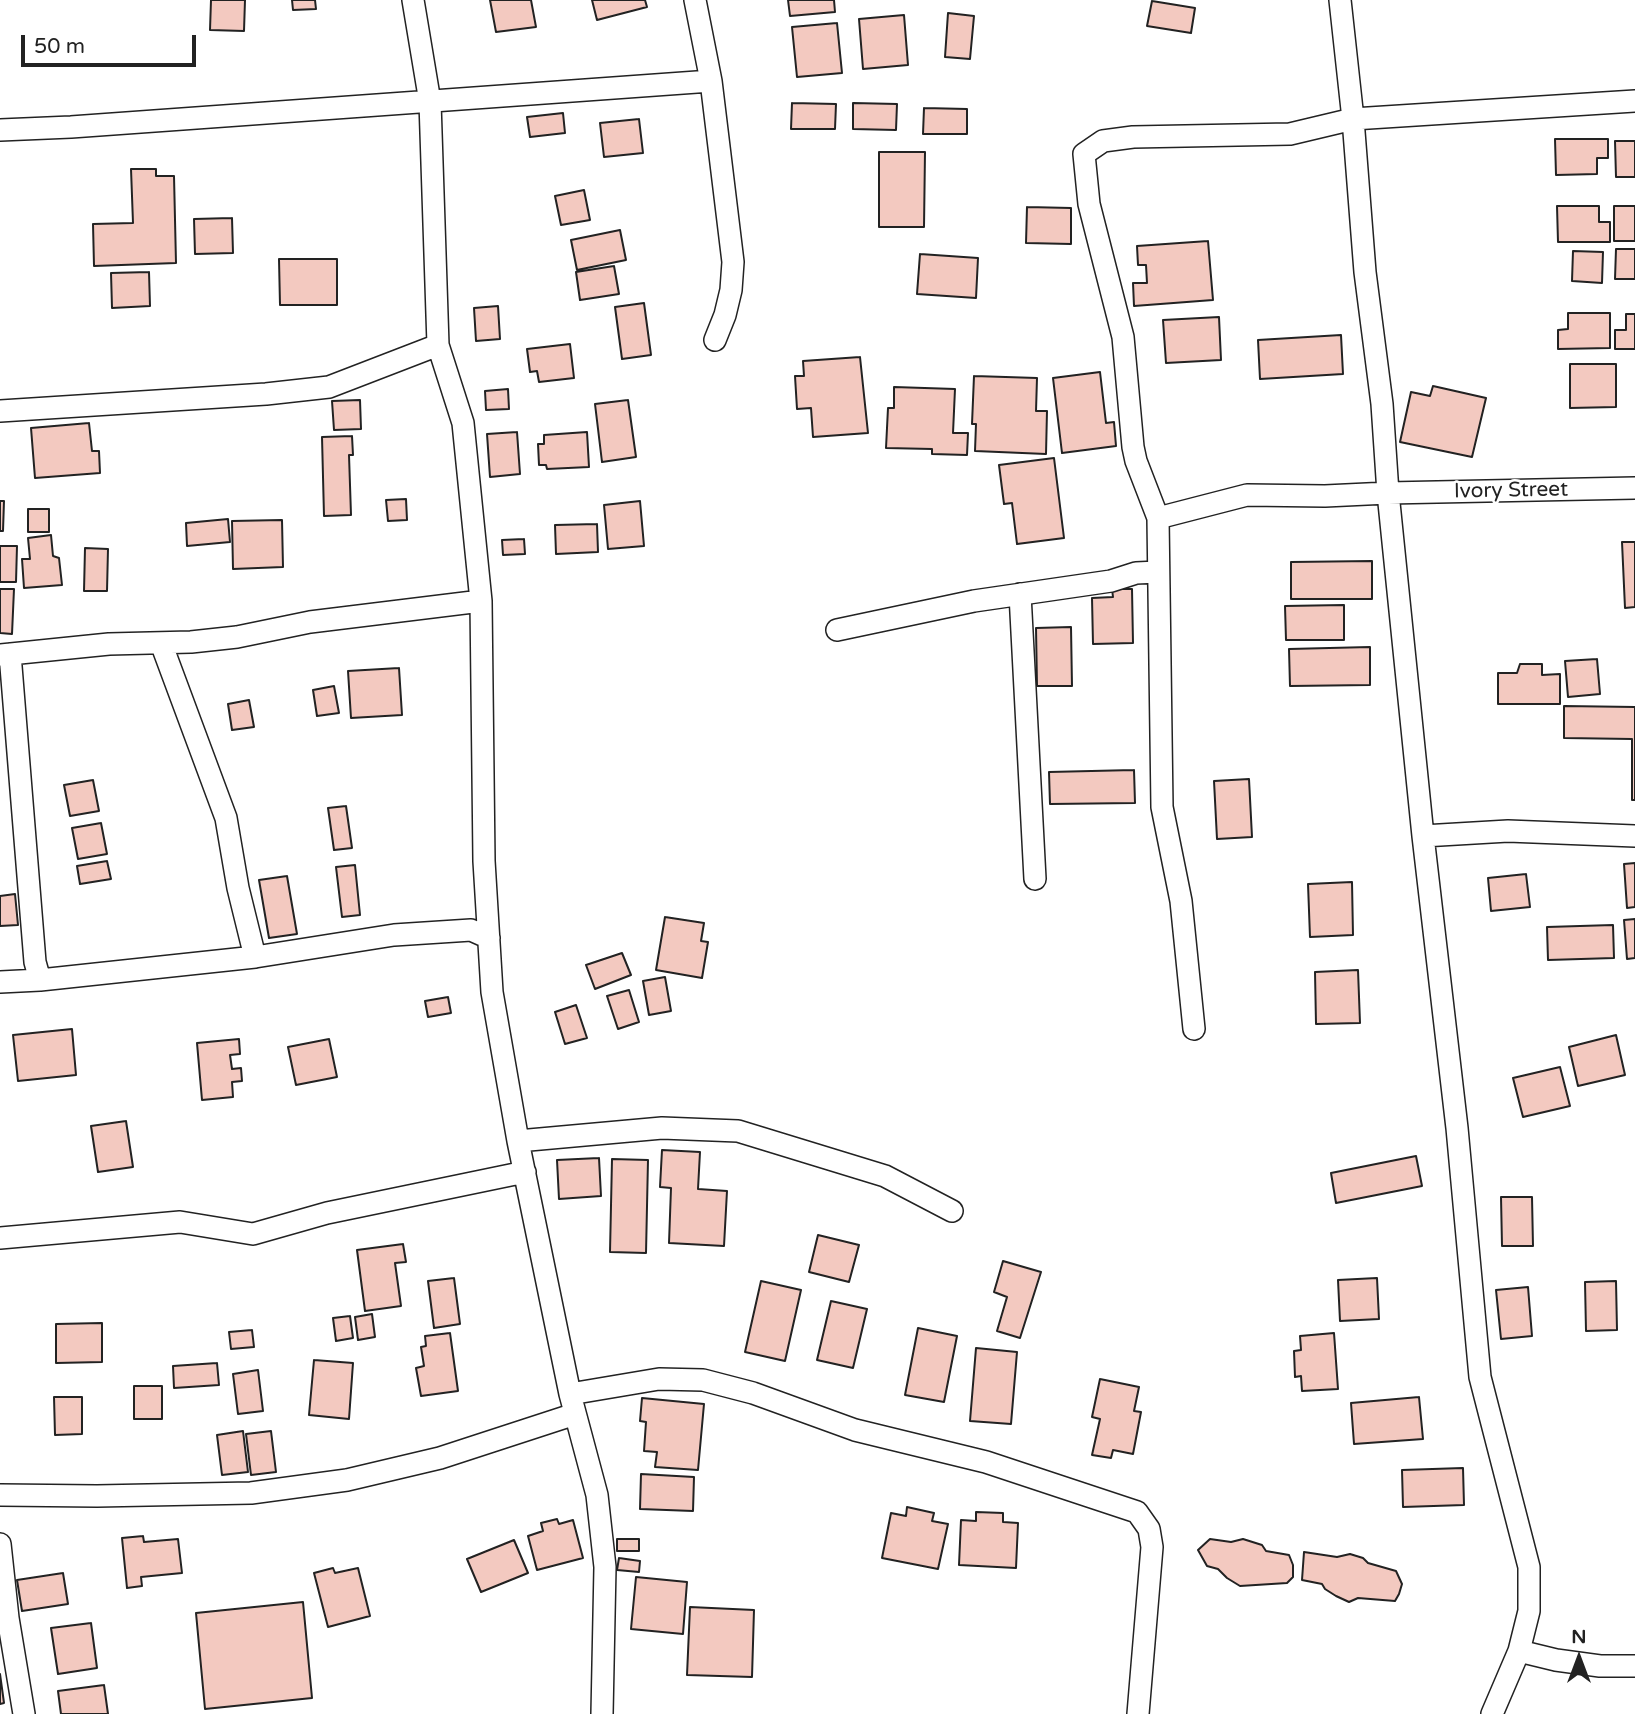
<!DOCTYPE html>
<html>
<head>
<meta charset="utf-8">
<style>
  body { margin:0 }
  #map { position:relative; width:1635px; height:1714px; overflow:hidden; background:#fff; font-family:"Varela Round",sans-serif }
  canvas { display:block }
  .north { position:absolute; left:1544px; top:1623px; width:70px; height:70px; -webkit-text-stroke:5px #fff; paint-order:stroke; rotate:0deg; font-size:19px; font-weight:700; line-height:28px; text-align:center; color:#222 }
  .north::after { content:''; display:block; margin:auto; width:24px; height:32px; background:#222; clip-path:polygon(50% 0,100% 100%,50% 72%,0 100%) }
  .scale { position:absolute; left:21px; top:35px; width:175px; height:32px; box-sizing:border-box; border:4px solid #222; border-top:0; padding-left:9px; font-size:21px; line-height:24px; white-space:nowrap; color:#222; -webkit-text-stroke:5px #fff; paint-order:stroke }
</style>
</head>
<body>
<div id="map">
<canvas width="1635" height="1714"></canvas>
<div class="north">N</div>
<div class="scale">50 m</div>
</div>
<script>
const g = document.querySelector('canvas').getContext('2d');
g.lineJoin = 'round';
function fillPath(path, color) {
  g.fillStyle = color;
  g.fill(path, 'evenodd');
}
function toPath(rows) {
  const path = new Path2D();
  for (const r of rows) {
    path.moveTo(r[0], r[1]);
    for (let i = 2; i < r.length; i += 2) path.lineTo(r[i], r[i + 1]);
  }
  return path;
}
function trace(path, color, width, dash) {
  g.strokeStyle = color;
  g.lineWidth = width;
  g.lineCap = dash ? 'butt' : 'round';
  g.setLineDash(dash || []);
  g.stroke(path);
}
function drawText(font, color, halo, rows, align = 'center') {
  g.font = font + ' "Varela Round",sans-serif';
  g.lineWidth = 5;
  g.setLineDash([]);
  g.textBaseline = 'middle';
  g.strokeStyle = halo;
  g.fillStyle = color;
  for (const [text, x, y, turn = 0] of rows) {
    g.save();
    g.translate(x, y);
    g.rotate((+turn || 0) * Math.PI / 180);
    g.textAlign = isNaN(turn) ? turn : align;
    if (halo) g.strokeText(text, 0, 0);
    g.fillText(text, 0, 0);
    g.restore();
  }
}
const building = toPath([
  [211,0,245,0,244,31,210,30,211,0],
  [292,0,315,0,316,9,293,10,292,0],
  [490,0,531,0,536,27,496,32,490,0],
  [592,0,645,0,647,7,597,20,592,0],
  [788,0,834,0,835,12,790,16,788,0],
  [1152,1,1195,8,1191,33,1147,26,1152,1],
  [948,13,974,16,970,59,945,57,948,13],
  [904,15,908,65,863,69,859,19,904,15],
  [837,23,842,73,797,77,792,27,837,23],
  [792,103,836,104,835,129,791,129,792,103],
  [853,103,897,104,896,130,853,129,853,103],
  [924,108,967,109,967,134,923,134,924,108],
  [563,113,565,133,530,137,527,117,563,113],
  [639,119,643,153,604,157,600,123,639,119],
  [1555,139,1608,139,1608,158,1597,158,1597,174,1556,175,1555,139],
  [1615,141,1635,141,1635,177,1616,177,1615,141],
  [879,152,925,152,924,227,879,227,879,152],
  [131,169,156,169,156,176,174,176,176,263,94,266,93,224,133,223,131,169],
  [584,190,590,220,561,225,555,196,584,190],
  [1557,206,1599,206,1599,222,1610,222,1610,242,1558,242,1557,206],
  [1614,206,1635,206,1635,241,1614,241,1614,206],
  [1027,207,1071,208,1071,244,1026,243,1027,207],
  [232,218,233,253,195,254,194,219,232,218],
  [620,230,626,260,577,270,571,240,620,230],
  [1208,241,1213,300,1134,306,1133,283,1147,283,1146,265,1138,265,1137,246,1208,241],
  [1616,249,1635,249,1635,279,1615,279,1616,249],
  [1573,251,1603,252,1602,283,1572,281,1573,251],
  [920,254,978,258,976,298,917,294,920,254],
  [279,259,337,259,337,305,280,305,279,259],
  [614,266,619,294,580,300,576,272,614,266],
  [149,272,150,306,112,308,111,273,149,272],
  [644,303,651,355,622,359,615,307,644,303],
  [498,306,500,339,476,341,474,308,498,306],
  [1568,313,1610,313,1610,348,1558,349,1558,330,1568,329,1568,313],
  [1626,314,1635,314,1635,349,1615,349,1615,330,1626,330,1626,314],
  [1219,317,1221,360,1166,363,1163,320,1219,317],
  [1341,335,1343,374,1260,379,1258,340,1341,335],
  [570,344,574,378,539,382,537,371,530,372,527,349,570,344],
  [860,357,868,433,813,437,811,408,797,409,795,376,804,376,803,361,860,357],
  [1570,364,1616,364,1616,407,1570,408,1570,364],
  [1100,372,1106,423,1114,422,1116,446,1062,453,1053,378,1100,372],
  [974,376,1037,378,1036,411,1047,411,1046,454,975,451,976,424,972,424,974,376],
  [1433,386,1486,398,1472,457,1400,442,1411,392,1430,396,1433,386],
  [894,387,955,389,953,433,968,433,967,455,932,454,932,449,886,448,888,408,894,408,894,387],
  [508,389,509,409,486,410,485,391,508,389],
  [360,400,361,429,334,430,332,401,360,400],
  [628,400,636,457,602,462,595,404,628,400],
  [89,423,92,451,99,451,100,473,35,478,31,428,89,423],
  [517,432,520,474,490,477,487,434,517,432],
  [587,432,589,467,547,469,546,465,539,465,538,444,544,444,544,435,587,432],
  [352,436,353,455,349,455,351,515,324,516,322,437,352,436],
  [1054,458,1064,538,1017,544,1012,503,1004,504,999,465,1054,458],
  [406,499,407,520,388,521,386,500,406,499],
  [0,501,4,501,3,531,0,531,0,501],
  [640,501,644,546,608,549,604,505,640,501],
  [28,509,49,509,49,532,28,532,28,509],
  [228,519,230,542,187,546,186,523,228,519],
  [282,520,283,567,233,569,232,521,282,520],
  [597,524,598,552,556,554,555,525,597,524],
  [51,535,53,556,59,558,62,585,24,588,22,559,30,559,28,538,51,535],
  [524,539,525,554,503,555,502,540,524,539],
  [1622,542,1635,542,1635,607,1625,608,1622,542],
  [0,546,17,546,16,582,0,582,0,546],
  [85,548,108,549,107,591,84,591,85,548],
  [1372,561,1372,599,1291,599,1291,562,1372,561],
  [0,589,14,589,12,634,0,633,0,589],
  [1112,589,1132,589,1133,643,1093,644,1092,598,1113,597,1112,589],
  [1344,605,1344,640,1286,640,1285,606,1344,605],
  [1071,627,1072,686,1037,686,1036,628,1071,627],
  [1370,647,1370,685,1290,686,1289,649,1370,647],
  [1597,659,1600,694,1568,697,1565,661,1597,659],
  [1520,664,1542,664,1542,675,1560,674,1560,704,1498,704,1498,673,1517,673,1520,664],
  [399,668,402,715,351,718,348,671,399,668],
  [334,686,339,713,317,716,313,690,334,686],
  [249,700,254,727,232,730,228,704,249,700],
  [1564,706,1635,707,1635,800,1632,800,1632,739,1564,738,1564,706],
  [1134,770,1135,803,1050,804,1049,772,1134,770],
  [1249,779,1252,837,1217,839,1214,781,1249,779],
  [93,780,99,811,70,816,64,785,93,780],
  [346,806,352,848,334,850,328,808,346,806],
  [101,823,107,854,78,859,72,828,101,823],
  [107,861,111,879,80,884,77,866,107,861],
  [1635,863,1635,907,1627,908,1624,864,1635,863],
  [355,865,360,915,342,917,336,867,355,865],
  [1526,874,1530,907,1491,911,1488,878,1526,874],
  [287,876,297,934,269,938,259,880,287,876],
  [1352,882,1353,935,1310,937,1308,884,1352,882],
  [15,894,18,925,0,926,0,896,15,894],
  [665,917,704,923,701,941,708,942,702,978,656,970,665,917],
  [1635,919,1635,958,1627,959,1624,920,1635,919],
  [1613,925,1614,958,1548,960,1547,927,1613,925],
  [622,953,631,975,595,989,586,965,622,953],
  [1358,970,1360,1023,1316,1024,1315,972,1358,970],
  [665,977,671,1011,649,1015,643,981,665,977],
  [629,990,639,1022,618,1029,607,996,629,990],
  [448,997,451,1013,428,1017,425,1001,448,997],
  [576,1005,587,1038,565,1044,555,1012,576,1005],
  [72,1029,76,1075,18,1081,13,1035,72,1029],
  [1616,1035,1625,1075,1578,1086,1569,1047,1616,1035],
  [239,1039,240,1054,230,1055,232,1069,241,1068,242,1081,232,1082,233,1097,202,1100,197,1043,239,1039],
  [329,1039,337,1077,296,1085,288,1047,329,1039],
  [1560,1067,1570,1106,1523,1117,1513,1078,1560,1067],
  [126,1121,133,1167,98,1172,91,1126,126,1121],
  [662,1150,700,1152,698,1189,727,1191,724,1246,669,1243,671,1188,660,1187,662,1150],
  [1416,1156,1422,1186,1336,1203,1331,1173,1416,1156],
  [599,1158,601,1196,559,1199,557,1160,599,1158],
  [612,1159,648,1160,646,1253,610,1252,612,1159],
  [1501,1197,1532,1197,1533,1246,1502,1246,1501,1197],
  [818,1235,859,1245,849,1282,809,1272,818,1235],
  [403,1244,406,1262,395,1263,401,1306,365,1311,357,1250,403,1244],
  [1003,1261,1041,1272,1020,1338,997,1331,1007,1297,994,1292,1003,1261],
  [454,1278,460,1324,434,1328,428,1281,454,1278],
  [1377,1278,1379,1319,1340,1321,1338,1280,1377,1278],
  [761,1281,801,1290,785,1361,745,1352,761,1281],
  [1616,1281,1617,1330,1586,1331,1585,1282,1616,1281],
  [1528,1287,1532,1336,1501,1339,1496,1290,1528,1287],
  [831,1301,867,1309,853,1368,817,1360,831,1301],
  [372,1314,375,1337,358,1340,355,1317,372,1314],
  [350,1316,353,1338,336,1341,333,1318,350,1316],
  [102,1323,102,1362,56,1363,56,1324,102,1323],
  [918,1328,957,1336,944,1402,905,1395,918,1328],
  [252,1330,254,1347,231,1349,229,1332,252,1330],
  [450,1333,458,1391,421,1396,416,1368,424,1366,421,1347,426,1346,425,1336,450,1333],
  [1334,1333,1338,1389,1302,1391,1301,1376,1295,1377,1294,1351,1301,1350,1300,1336,1334,1333],
  [976,1348,1017,1352,1011,1424,970,1421,976,1348],
  [314,1360,353,1363,349,1419,309,1415,314,1360],
  [217,1363,219,1385,174,1388,173,1366,217,1363],
  [258,1370,263,1411,238,1414,233,1374,258,1370],
  [1100,1379,1139,1387,1134,1411,1141,1412,1133,1454,1113,1450,1111,1458,1092,1455,1100,1419,1092,1417,1100,1379],
  [134,1386,162,1386,162,1419,134,1419,134,1386],
  [54,1397,82,1397,82,1434,55,1435,54,1397],
  [1419,1397,1423,1439,1354,1444,1351,1403,1419,1397],
  [642,1398,704,1404,698,1470,655,1467,657,1452,644,1451,646,1422,640,1421,642,1398],
  [243,1431,248,1472,222,1475,217,1435,243,1431],
  [271,1431,276,1472,251,1475,246,1434,271,1431],
  [1463,1468,1464,1505,1403,1507,1402,1470,1463,1468],
  [641,1474,694,1477,693,1511,640,1509,641,1474],
  [907,1507,934,1513,932,1521,948,1524,938,1569,882,1558,891,1513,906,1516,907,1507],
  [976,1512,1003,1513,1003,1522,1018,1523,1016,1568,959,1565,961,1520,976,1521,976,1512],
  [557,1519,559,1524,573,1520,583,1558,537,1570,528,1536,543,1531,541,1523,557,1519],
  [143,1536,144,1542,178,1539,182,1573,141,1577,142,1586,127,1588,122,1538,143,1536],
  [617,1539,639,1539,639,1551,617,1551,617,1539],
  [1210,1539,1231,1542,1243,1539,1262,1545,1266,1551,1289,1555,1293,1565,1293,1577,1287,1583,1240,1586,1227,1578,1218,1569,1207,1566,1198,1550,1210,1539],
  [514,1540,528,1573,481,1592,467,1559,514,1540],
  [1304,1552,1337,1557,1350,1554,1363,1558,1368,1563,1396,1571,1402,1584,1399,1594,1395,1601,1358,1598,1349,1602,1336,1596,1325,1589,1322,1584,1302,1580,1304,1552],
  [619,1558,640,1561,639,1572,617,1570,619,1558],
  [333,1568,335,1573,358,1568,370,1616,328,1627,314,1573,333,1568],
  [63,1573,68,1604,22,1611,17,1580,63,1573],
  [636,1577,687,1582,683,1634,631,1629,636,1577],
  [303,1602,312,1698,205,1709,196,1613,303,1602],
  [690,1607,754,1610,752,1677,687,1675,690,1607],
  [91,1623,97,1668,58,1674,51,1628,91,1623],
  [0,1674,4,1703,0,1704,0,1674],
  [104,1685,108,1714,61,1714,58,1691,104,1685]
]);
fillPath(building, '#f3c9c0');
trace(building, '#222', 2);
const minor = toPath([
  [413,0,430,102,438,345,463,423,481,601,484,861,492,992,518,1141,570,1394,597,1495,605,1567,602,1714],
  [695,0,711,81,733,262,731,290,725,315,715,340],
  [1340,0,1353,119,1365,272,1382,404,1388,493,1423,836,1457,1128,1480,1377,1529,1567,1529,1611,1519,1651,1492,1714],
  [0,130,71,127,711,81],
  [0,411,266,394,329,387,438,345],
  [1158,518,1136,461,1133,447,1123,337,1089,204,1084,154,1103,141,1133,137,1290,134,1353,119,1635,101],
  [1020,594,1035,879],
  [837,630,974,601,1111,581,1136,573,1158,572],
  [161,643,226,818,238,888,255,957],
  [10,654,35,962,40,980,255,957,394,935,471,930,489,938],
  [0,655,109,644,191,642,237,637,310,622,481,601],
  [1423,836,1508,831,1635,836],
  [0,982,40,980],
  [1194,1029,1181,901,1162,807,1158,518,1247,495,1325,496,1388,493,1635,488],
  [518,1141,662,1128,738,1131,885,1176,952,1211],
  [0,1238,180,1222,253,1234,327,1213,525,1172],
  [570,1394,659,1379,703,1380,753,1393,855,1430,986,1462,1137,1512,1149,1529,1152,1547,1138,1714],
  [0,1495,97,1496,251,1493,347,1480,440,1458,575,1414],
  [0,1544,8,1618,24,1714],
  [1519,1651,1556,1660,1600,1666,1635,1666]
]);
trace(minor, '#222', 24);
trace(minor, '#fff', 21);
drawText('21px', '#222', '#fff', [
  ["Ivory Street",1511,491,-1]
]);
</script>
</body>
</html>
